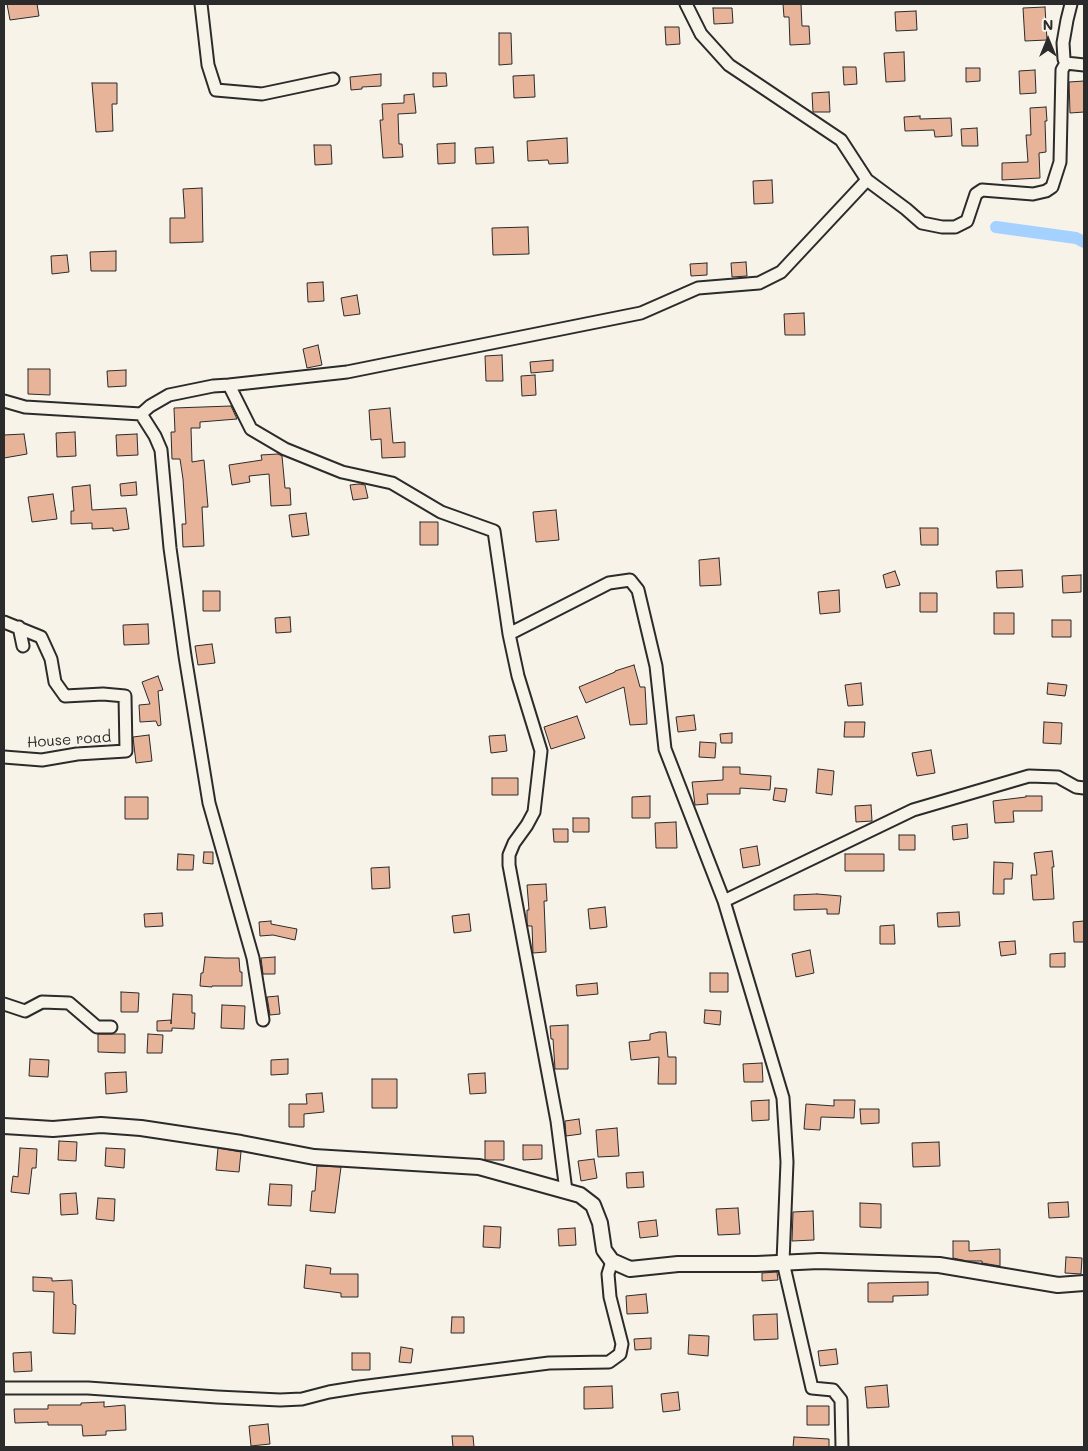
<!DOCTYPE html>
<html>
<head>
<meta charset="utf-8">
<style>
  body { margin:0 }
  #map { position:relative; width:1088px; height:1451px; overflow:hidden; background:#f7f3e8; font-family:Mali,sans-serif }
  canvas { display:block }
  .frame { position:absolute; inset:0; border:5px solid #2b2b2b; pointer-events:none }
  .north { position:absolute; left:1023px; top:15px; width:50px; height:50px; -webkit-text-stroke:4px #f7f3e8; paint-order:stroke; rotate:0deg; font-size:14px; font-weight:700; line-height:20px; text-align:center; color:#2b2b2b }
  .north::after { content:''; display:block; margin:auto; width:18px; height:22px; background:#2b2b2b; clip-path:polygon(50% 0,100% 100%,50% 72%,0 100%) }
</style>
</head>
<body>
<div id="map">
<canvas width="1088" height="1451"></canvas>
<div class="frame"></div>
<div class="north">N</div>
</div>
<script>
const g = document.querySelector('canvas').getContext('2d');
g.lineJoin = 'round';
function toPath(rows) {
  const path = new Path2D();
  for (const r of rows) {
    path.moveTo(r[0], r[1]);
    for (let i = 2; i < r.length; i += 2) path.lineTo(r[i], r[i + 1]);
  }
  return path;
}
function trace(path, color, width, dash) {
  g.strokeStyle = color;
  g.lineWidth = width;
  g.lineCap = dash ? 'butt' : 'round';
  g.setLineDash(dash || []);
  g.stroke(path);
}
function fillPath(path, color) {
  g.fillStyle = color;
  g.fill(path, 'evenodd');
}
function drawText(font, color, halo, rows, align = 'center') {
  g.font = font + ' Mali,sans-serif';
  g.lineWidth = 4.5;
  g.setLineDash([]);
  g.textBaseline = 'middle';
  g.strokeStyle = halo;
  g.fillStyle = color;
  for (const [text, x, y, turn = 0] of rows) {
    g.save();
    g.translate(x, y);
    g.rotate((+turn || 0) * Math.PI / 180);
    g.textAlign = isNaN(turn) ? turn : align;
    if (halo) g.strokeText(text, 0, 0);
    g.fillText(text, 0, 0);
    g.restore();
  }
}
trace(toPath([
  [996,227,1076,238,1084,242]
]), '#a4d1ff', 12);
const building = toPath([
  [7,4,37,4,39,16,10,20,7,4],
  [783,4,801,4,802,26,809,26,810,44,790,45,789,17,784,17,783,4],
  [1045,7,1047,40,1025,41,1023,8,1045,7],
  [713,8,732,8,733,23,714,24,713,8],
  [916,11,917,30,896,31,895,12,916,11],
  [665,27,679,27,680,44,666,45,665,27],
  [499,33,511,33,512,64,499,65,499,33],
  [904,52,905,81,886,82,884,53,904,52],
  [843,67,856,67,857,84,844,85,843,67],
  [966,68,980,68,980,81,966,82,966,68],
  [1035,70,1036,93,1020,94,1019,71,1035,70],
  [433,73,446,73,447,86,433,87,433,73],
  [381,74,381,86,362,87,362,89,351,90,350,77,381,74],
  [534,75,535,97,514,98,513,76,534,75],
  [1084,81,1084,112,1070,113,1069,82,1084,81],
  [92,83,117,83,117,104,112,104,113,131,96,132,92,83],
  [829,92,830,112,813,112,812,93,829,92],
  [414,94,416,113,398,114,399,144,402,144,403,157,383,158,380,120,383,120,382,104,404,103,404,95,414,94],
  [1046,107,1047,121,1045,121,1046,152,1039,153,1040,178,1002,180,1002,163,1028,162,1026,135,1031,135,1030,108,1046,107],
  [920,116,920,119,951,118,952,136,935,137,934,130,905,131,904,117,920,116],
  [977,128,978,146,962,146,961,129,977,128],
  [567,138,568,163,549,164,548,160,528,161,527,141,567,138],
  [455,143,455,163,438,164,437,144,455,143],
  [314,145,331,145,332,164,315,165,314,145],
  [493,147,494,163,476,164,475,148,493,147],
  [772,180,773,203,754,204,753,181,772,180],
  [202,188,203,242,170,243,170,218,185,218,183,189,202,188],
  [528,227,529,254,493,255,492,228,528,227],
  [116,251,116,271,91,271,90,252,116,251],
  [67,255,69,272,52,274,51,256,67,255],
  [746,262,747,276,732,277,731,263,746,262],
  [707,263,707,275,691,276,690,264,707,263],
  [323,282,324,301,308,302,307,283,323,282],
  [357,295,360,314,344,316,341,298,357,295],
  [804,313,805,335,785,335,784,314,804,313],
  [318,345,322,365,307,368,303,349,318,345],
  [502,355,503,381,486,381,485,356,502,355],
  [553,360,553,371,531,373,530,362,553,360],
  [28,369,50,369,50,395,28,394,28,369],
  [126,370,126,386,108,387,107,371,126,370],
  [535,375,536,395,522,396,521,376,535,375],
  [231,406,237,419,200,422,200,428,191,428,192,462,204,460,208,507,202,507,204,546,183,547,182,524,186,524,183,479,180,459,172,459,171,432,175,432,174,408,231,406],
  [390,408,393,443,405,442,405,457,382,458,381,439,371,440,369,410,390,408],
  [75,432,76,456,57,457,56,433,75,432],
  [24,434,27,454,4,458,4,435,24,434],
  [137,434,138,455,117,456,116,435,137,434],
  [278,454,282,456,285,488,290,488,291,505,271,506,269,474,249,476,250,482,232,485,229,465,262,460,261,455,278,454],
  [136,482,137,495,121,496,120,484,136,482],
  [359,484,365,485,368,498,353,500,350,485,359,484],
  [90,485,92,510,126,508,129,529,113,531,113,528,92,529,92,523,71,524,71,511,74,511,72,487,90,485],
  [53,494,57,519,32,522,28,497,53,494],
  [556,510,559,540,536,542,533,512,556,510],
  [306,513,309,535,292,537,289,515,306,513],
  [420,522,438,522,438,545,420,545,420,522],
  [920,528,938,528,938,545,921,545,920,528],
  [719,558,721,585,700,586,699,560,719,558],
  [1022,570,1023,587,997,588,996,571,1022,570],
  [895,571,900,585,886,588,883,575,895,571],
  [1081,575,1081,592,1063,593,1062,576,1081,575],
  [839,590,840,612,820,614,818,592,839,590],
  [203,591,220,591,220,611,203,611,203,591],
  [920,593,937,593,937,612,920,612,920,593],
  [994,613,1014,613,1014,634,994,634,994,613],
  [290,617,291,632,276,633,275,618,290,617],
  [1052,620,1071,620,1071,637,1052,637,1052,620],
  [148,624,149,644,124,645,123,625,148,624],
  [212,644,215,663,198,665,195,646,212,644],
  [634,665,640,687,645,687,647,724,630,725,624,687,586,703,579,687,615,672,615,671,634,665],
  [158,676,163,690,158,691,161,725,158,726,156,721,140,722,139,705,150,704,142,682,158,676],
  [861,683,863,705,848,706,845,685,861,683],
  [1048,683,1067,685,1065,696,1047,694,1048,683],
  [694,715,696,730,678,732,676,717,694,715],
  [577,716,585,738,551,749,544,727,577,716],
  [845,722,865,722,864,737,844,737,845,722],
  [1044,722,1062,723,1061,744,1043,743,1044,722],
  [732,733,732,743,721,743,720,734,732,733],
  [149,735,152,761,136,763,133,737,149,735],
  [505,735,507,751,491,753,489,736,505,735],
  [700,742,716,743,715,758,699,757,700,742],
  [931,750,935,773,917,776,912,753,931,750],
  [723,767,740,767,740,774,771,776,770,790,740,788,740,794,707,794,708,804,695,805,692,782,723,780,723,767],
  [818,769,834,771,832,795,816,793,818,769],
  [492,778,518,778,518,795,492,795,492,778],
  [775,788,787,789,785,802,773,800,775,788],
  [650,796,650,818,632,818,632,797,650,796],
  [1026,796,1042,796,1042,811,1013,811,1014,822,995,823,993,801,1026,797,1026,796],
  [125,797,148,797,148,819,125,819,125,797],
  [871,805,872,821,856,822,855,806,871,805],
  [573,818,589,818,589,832,573,832,573,818],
  [676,822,677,848,656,848,655,823,676,822],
  [967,824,968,838,953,840,952,826,967,824],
  [553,829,568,829,568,842,554,842,553,829],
  [899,835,915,835,915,850,899,850,899,835],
  [757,846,760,865,743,868,740,849,757,846],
  [1052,851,1054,867,1052,867,1054,899,1033,900,1031,875,1037,875,1034,853,1052,851],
  [204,852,213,852,213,864,203,863,204,852],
  [178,854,194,855,193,870,177,870,178,854],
  [845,854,884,854,884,871,845,871,845,854],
  [994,862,1013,863,1012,879,1004,879,1004,894,993,894,994,862],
  [389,867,390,888,372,889,371,868,389,867],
  [546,884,547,901,544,901,546,952,533,953,532,926,528,926,527,923,527,910,529,910,527,885,546,884],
  [817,894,841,896,839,914,827,914,827,909,794,910,794,895,817,894],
  [605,907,607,927,590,929,588,909,605,907],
  [959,912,960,926,938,927,937,913,959,912],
  [162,913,163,926,145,927,144,914,162,913],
  [469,914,471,931,454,933,452,916,469,914],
  [271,921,271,924,297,929,295,940,273,935,260,936,259,922,271,921],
  [1084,921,1084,942,1074,942,1073,922,1084,921],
  [894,925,895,944,880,944,880,926,894,925],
  [1015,941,1016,954,1001,956,999,942,1015,941],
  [810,950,814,973,796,977,792,954,810,950],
  [1065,953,1065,967,1050,967,1050,954,1065,953],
  [205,957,225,958,239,958,240,972,242,972,242,986,212,986,212,987,200,986,201,973,203,973,205,957],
  [275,957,275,974,263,974,261,958,275,957],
  [710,973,728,973,728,992,710,992,710,973],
  [597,983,598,994,577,996,576,985,597,983],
  [121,992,139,993,138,1012,121,1012,121,992],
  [173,994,192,995,192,1013,195,1013,194,1029,172,1028,172,1031,157,1031,157,1021,171,1020,171,1024,173,994],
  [278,996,280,1014,270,1015,267,997,278,996],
  [222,1005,245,1006,244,1029,221,1028,222,1005],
  [705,1010,721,1011,720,1025,704,1023,705,1010],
  [568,1025,568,1069,555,1069,553,1039,551,1039,550,1026,568,1025],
  [659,1032,666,1032,668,1057,676,1057,676,1084,658,1084,659,1057,631,1060,629,1042,650,1040,650,1034,659,1032],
  [98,1034,125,1034,125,1053,98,1052,98,1034],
  [148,1034,163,1035,162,1053,147,1053,148,1034],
  [30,1059,49,1060,48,1077,29,1076,30,1059],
  [288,1059,288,1074,271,1075,271,1060,288,1059],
  [762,1063,763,1082,744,1082,743,1064,762,1063],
  [126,1072,127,1092,106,1094,105,1073,126,1072],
  [485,1073,486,1093,470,1094,468,1074,485,1073],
  [372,1079,397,1079,397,1108,372,1108,372,1079],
  [322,1093,324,1112,304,1114,304,1127,289,1127,289,1104,307,1104,306,1094,322,1093],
  [769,1100,769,1120,752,1121,751,1101,769,1100],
  [834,1100,855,1100,854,1118,821,1117,820,1130,804,1129,806,1104,834,1106,834,1100],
  [860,1109,879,1109,879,1123,861,1124,860,1109],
  [579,1119,581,1134,566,1136,565,1121,579,1119],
  [617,1128,619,1156,598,1157,596,1130,617,1128],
  [59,1141,77,1142,76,1161,58,1160,59,1141],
  [485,1141,504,1141,504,1160,485,1160,485,1141],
  [939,1142,940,1166,913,1167,912,1143,939,1142],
  [523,1145,542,1145,542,1159,523,1160,523,1145],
  [20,1148,37,1149,36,1168,32,1168,29,1194,11,1192,13,1176,18,1177,20,1148],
  [106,1148,125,1149,124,1168,105,1166,106,1148],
  [218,1148,241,1152,239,1172,216,1170,218,1148],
  [594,1159,597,1178,581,1181,578,1161,594,1159],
  [317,1166,341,1167,335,1213,310,1211,312,1191,315,1191,317,1166],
  [643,1172,644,1187,627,1188,626,1173,643,1172],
  [270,1184,292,1185,291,1206,268,1205,270,1184],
  [76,1193,78,1214,61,1215,60,1194,76,1193],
  [98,1198,115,1199,114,1221,96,1219,98,1198],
  [1068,1202,1069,1217,1049,1218,1048,1203,1068,1202],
  [860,1203,881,1204,881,1228,860,1227,860,1203],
  [738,1208,740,1234,718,1235,716,1209,738,1208],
  [813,1211,814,1240,792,1241,793,1212,813,1211],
  [656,1220,658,1236,640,1238,638,1222,656,1220],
  [484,1226,501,1227,500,1248,483,1247,484,1226],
  [575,1228,576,1245,559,1246,558,1229,575,1228],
  [953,1241,969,1241,969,1251,1000,1249,1000,1266,982,1263,982,1261,967,1261,953,1258,953,1241],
  [1066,1257,1082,1258,1081,1274,1065,1273,1066,1257],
  [306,1265,331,1268,330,1274,358,1274,358,1297,341,1297,341,1293,304,1288,306,1265],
  [777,1272,778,1280,762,1281,762,1273,777,1272],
  [33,1277,52,1278,52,1281,72,1280,73,1304,76,1305,75,1334,53,1333,54,1292,33,1291,33,1277],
  [928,1282,928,1295,893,1296,893,1302,868,1302,868,1283,928,1282],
  [646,1294,648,1313,627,1314,626,1296,646,1294],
  [777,1314,778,1339,754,1340,753,1315,777,1314],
  [452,1317,464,1317,464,1333,451,1333,452,1317],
  [689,1335,709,1336,708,1356,688,1354,689,1335],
  [651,1338,651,1349,635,1350,634,1339,651,1338],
  [401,1347,413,1349,411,1363,399,1362,401,1347],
  [836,1349,838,1364,820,1366,818,1351,836,1349],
  [31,1352,32,1371,14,1372,13,1353,31,1352],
  [352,1353,370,1353,370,1370,352,1370,352,1353],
  [887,1385,889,1407,867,1408,865,1387,887,1385],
  [612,1386,613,1408,584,1409,584,1387,612,1386],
  [678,1392,680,1410,663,1412,661,1394,678,1392],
  [104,1402,104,1407,125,1405,126,1430,106,1431,106,1435,83,1436,82,1425,48,1425,48,1422,15,1423,14,1409,48,1409,48,1405,81,1405,81,1403,104,1402],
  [807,1406,829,1406,829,1425,807,1425,807,1406],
  [268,1424,270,1444,251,1446,249,1426,268,1424],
  [452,1436,473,1436,474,1447,453,1447,452,1436],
  [794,1437,829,1439,829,1447,793,1447,794,1437]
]);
fillPath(building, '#e7b49a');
trace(building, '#2b2b2b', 1);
const minor = toPath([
  [201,4,208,65,216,90,262,94,333,79],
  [686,4,701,34,729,65,841,140,867,180,906,209,922,223,942,227,955,227,967,221,976,194,982,190,1033,194,1046,191,1052,187,1060,162,1062,70,1066,63],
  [1071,4,1067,20,1063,43,1064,59,1066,63,1084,65],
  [229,385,347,372,641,313,698,288,759,283,781,272,867,180],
  [4,401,25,407,141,414,155,436,161,450,170,548,185,656,209,803,253,958,263,1020],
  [141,414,150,406,169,395,213,386,229,385,251,429,285,449,342,472,392,483,441,512,494,531,509,634,518,676,541,751,534,812,527,825,514,843,509,855,509,865,557,1121,566,1191],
  [4,622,41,637,51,659,55,682,65,696,103,694,125,696,126,751,77,754,42,760,4,757],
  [19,627,23,646],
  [509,634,609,583,630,580,638,590,656,666,665,749,724,901,783,1098,787,1162,783,1262,812,1388,833,1390,841,1400,842,1447],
  [724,901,913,810,1029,776,1058,777,1076,787,1084,788],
  [4,1004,25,1011,42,1002,69,1003,97,1027,111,1027],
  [4,1388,88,1388,217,1397,280,1400,302,1399,329,1392,360,1387,549,1363,609,1362,620,1354,622,1344,610,1297,608,1274,612,1261]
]);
const tertiary = toPath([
  [4,1126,53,1129,101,1125,141,1128,241,1143,314,1157,479,1167,580,1195,593,1205,600,1223,604,1250,612,1261,630,1269,678,1264,757,1264,819,1261,939,1265,1058,1285,1084,1283]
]);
trace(minor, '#2b2b2b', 15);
trace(tertiary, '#2b2b2b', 18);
trace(minor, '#f7f3e8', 11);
trace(tertiary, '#f7f3e8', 14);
drawText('15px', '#2b2b2b', '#f7f3e8', [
  ["House road",69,740,-4]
]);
</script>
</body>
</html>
